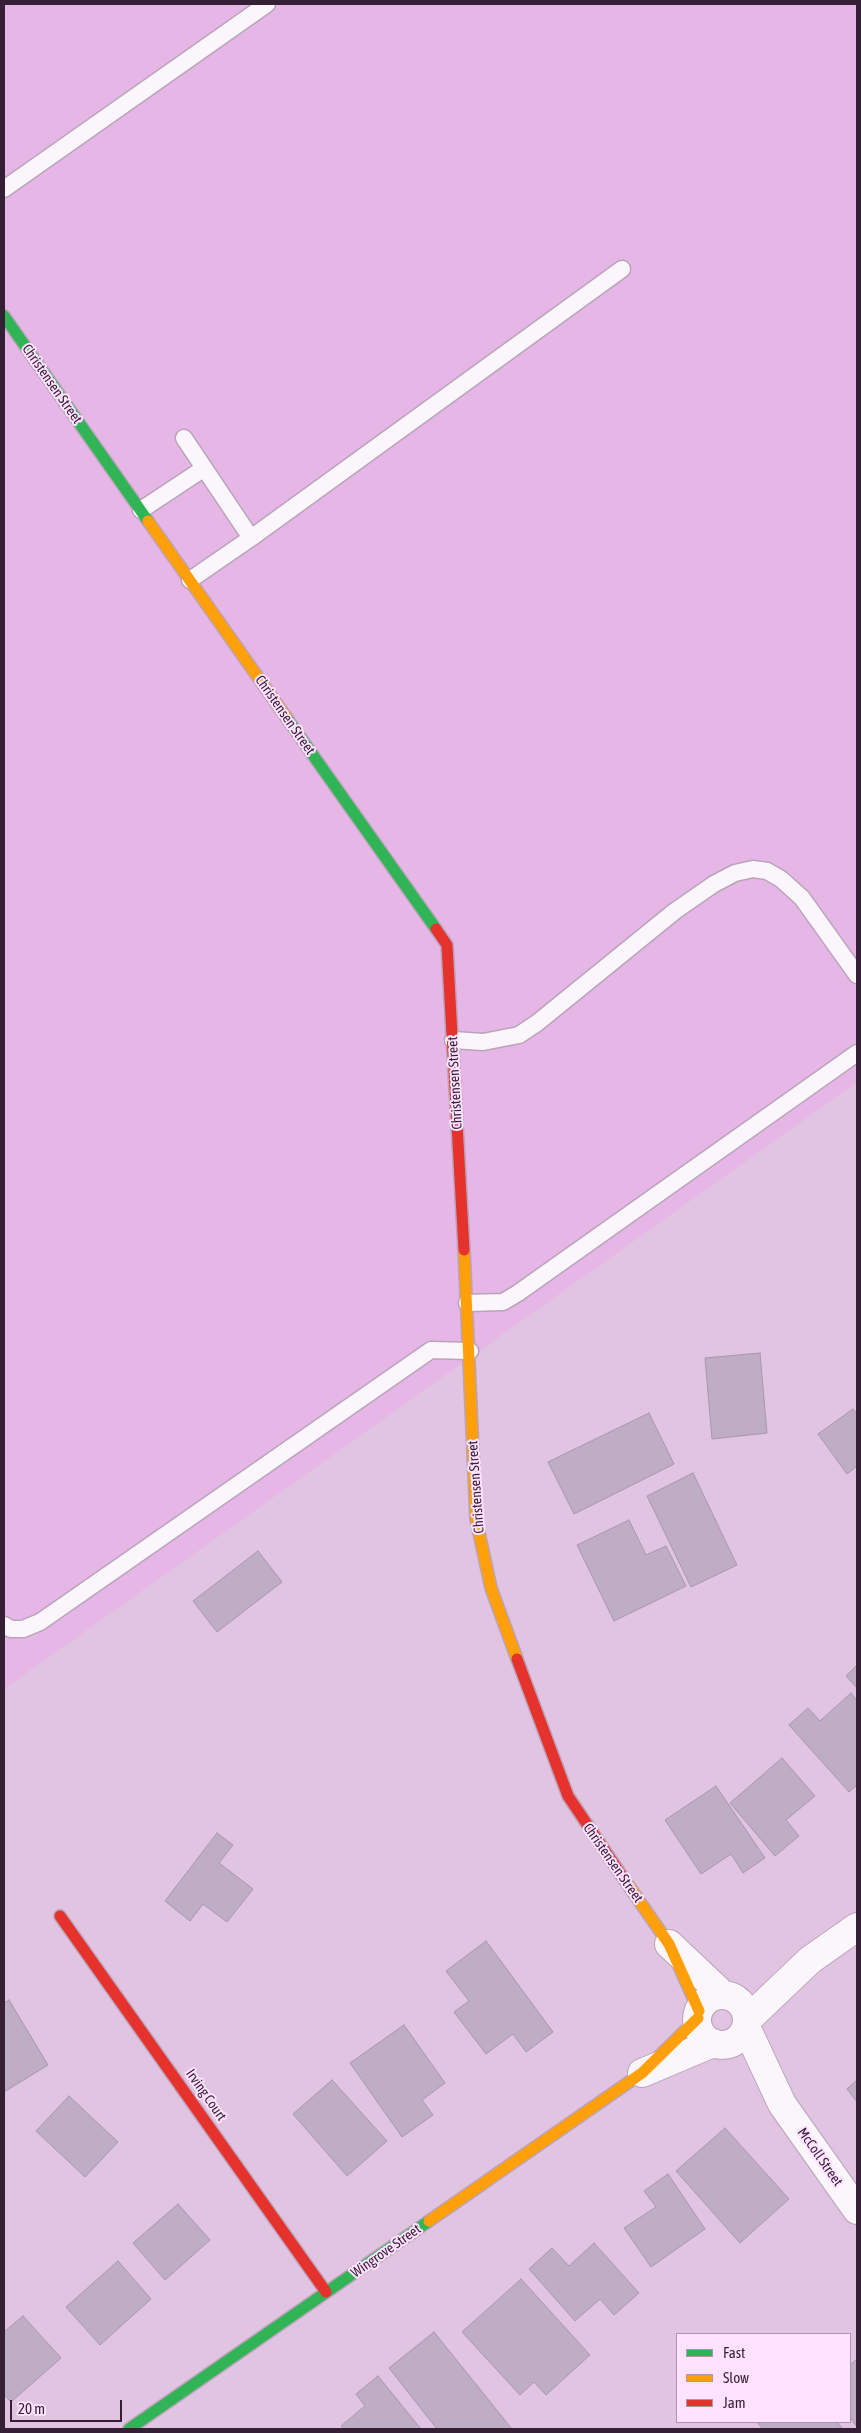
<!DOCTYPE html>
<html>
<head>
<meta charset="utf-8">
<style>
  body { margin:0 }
  #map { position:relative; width:861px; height:2433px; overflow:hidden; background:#e1c3e2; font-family:"Asap Condensed",sans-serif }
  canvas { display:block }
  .frame { position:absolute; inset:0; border:5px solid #341f34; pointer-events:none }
  .legend { position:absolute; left:676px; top:2333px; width:175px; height:90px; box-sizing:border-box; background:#ffe2ff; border:1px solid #ae94ae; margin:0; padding:6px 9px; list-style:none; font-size:15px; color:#341f34 }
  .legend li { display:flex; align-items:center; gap:10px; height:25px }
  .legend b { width:25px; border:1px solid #ae94ae }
  .scale { position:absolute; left:10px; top:2400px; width:112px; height:22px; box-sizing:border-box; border:2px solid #341f34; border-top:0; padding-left:6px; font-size:15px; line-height:18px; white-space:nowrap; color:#341f34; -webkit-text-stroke:4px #ffe2ff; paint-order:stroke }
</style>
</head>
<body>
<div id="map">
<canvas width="861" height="2433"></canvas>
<div class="frame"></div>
<ul class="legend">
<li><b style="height:6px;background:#30b455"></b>Fast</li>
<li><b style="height:6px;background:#ff9f0a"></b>Slow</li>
<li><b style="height:6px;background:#e5322d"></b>Jam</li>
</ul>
<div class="scale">20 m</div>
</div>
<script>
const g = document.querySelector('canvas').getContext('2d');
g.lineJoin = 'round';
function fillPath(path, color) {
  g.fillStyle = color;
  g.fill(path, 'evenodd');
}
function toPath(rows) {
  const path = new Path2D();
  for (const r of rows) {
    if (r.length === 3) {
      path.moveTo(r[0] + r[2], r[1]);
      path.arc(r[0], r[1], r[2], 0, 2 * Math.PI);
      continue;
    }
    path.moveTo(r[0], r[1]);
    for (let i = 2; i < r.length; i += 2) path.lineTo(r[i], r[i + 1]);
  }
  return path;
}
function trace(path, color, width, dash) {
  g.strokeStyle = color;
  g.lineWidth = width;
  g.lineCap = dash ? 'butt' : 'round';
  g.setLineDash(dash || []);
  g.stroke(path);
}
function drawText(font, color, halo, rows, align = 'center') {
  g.font = font + ' "Asap Condensed",sans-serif';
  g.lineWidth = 4;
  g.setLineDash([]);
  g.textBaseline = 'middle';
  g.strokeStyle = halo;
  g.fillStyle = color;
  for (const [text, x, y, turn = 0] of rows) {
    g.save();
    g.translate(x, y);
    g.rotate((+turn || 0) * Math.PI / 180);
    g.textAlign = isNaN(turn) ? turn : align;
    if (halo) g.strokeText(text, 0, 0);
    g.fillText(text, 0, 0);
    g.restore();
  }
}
fillPath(toPath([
  [4,4,857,4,857,1082,4,1689]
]), '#e5b6e6');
const building = toPath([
  [760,1353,767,1433,712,1439,705,1358,760,1353],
  [853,1409,857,1414,857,1466,847,1474,818,1434,853,1409],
  [649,1413,674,1464,574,1514,548,1462,649,1413],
  [693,1473,737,1565,691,1587,647,1496,693,1473],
  [629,1520,646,1555,666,1546,686,1586,614,1621,577,1545,629,1520],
  [258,1551,282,1582,217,1632,193,1601,258,1551],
  [857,1665,857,1688,846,1676,857,1665],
  [851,1693,857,1701,857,1785,849,1792,789,1725,808,1708,820,1721,851,1693],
  [782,1758,815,1796,786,1820,799,1836,775,1856,730,1803,782,1758],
  [716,1786,765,1858,743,1873,731,1854,701,1874,665,1820,716,1786],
  [217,1833,233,1845,219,1863,253,1889,227,1922,203,1904,190,1921,165,1901,217,1833],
  [486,1941,553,2032,526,2052,513,2034,486,2054,454,2012,469,2001,446,1971,486,1941],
  [9,2000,48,2065,4,2092,4,2003,9,2000],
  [404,2025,445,2083,422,2100,433,2115,402,2137,350,2063,404,2025],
  [332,2080,387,2141,347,2176,293,2114,332,2080],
  [857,2080,857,2102,847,2089,857,2080],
  [69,2096,118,2142,85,2177,36,2131,69,2096],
  [725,2128,789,2199,740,2243,676,2171,725,2128],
  [668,2174,705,2229,651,2267,624,2228,656,2207,644,2191,668,2174],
  [178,2204,210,2240,165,2280,133,2243,178,2204],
  [594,2243,639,2293,614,2315,600,2299,575,2321,529,2269,552,2248,569,2266,594,2243],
  [118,2261,151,2299,100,2345,66,2307,118,2261],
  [521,2279,590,2355,546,2395,534,2382,520,2395,462,2332,521,2279],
  [23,2316,61,2358,11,2402,4,2395,4,2332,23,2316],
  [434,2332,512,2429,437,2429,389,2368,434,2332],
  [857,2359,857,2427,850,2417,850,2365,857,2359],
  [378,2376,421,2429,344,2429,341,2426,365,2406,356,2394,378,2376],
  [757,2422,837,2422,843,2429,763,2429,757,2422]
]);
fillPath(building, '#bfadc6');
trace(building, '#a895ae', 1);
const lane = toPath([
  [4,189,267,4],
  [184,438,251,538,622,269],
  [141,510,203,469],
  [190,580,251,538],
  [453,1040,483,1042,519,1035,537,1023,675,911,714,884,735,873,753,869,767,871,781,879,802,898,857,975],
  [467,1303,503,1302,518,1293,857,1053],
  [4,1625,11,1629,23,1629,40,1622,431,1350,470,1351]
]);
const street = toPath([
  [669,1944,723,1995],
  [722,2020,25],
  [747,2020,810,1960,857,1927],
  [746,2027,782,2104,857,2210],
  [642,2073,713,2043]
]);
const fast = toPath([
  [4,316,148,521],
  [286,717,436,929],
  [129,2429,429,2221]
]);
const slow = toPath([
  [148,521,286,717],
  [464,1250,476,1519,491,1588,517,1659],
  [624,1879,669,1944,699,2011],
  [429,2221,642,2073,698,2018]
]);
const jam = toPath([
  [436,929,447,945,464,1250],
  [517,1659,568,1796,624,1879],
  [60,1916,326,2292]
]);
trace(lane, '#bba3bb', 19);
trace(street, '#bba3bb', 30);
trace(fast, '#bba3bb', 14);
trace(slow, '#bba3bb', 14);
trace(jam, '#bba3bb', 14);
trace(lane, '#faf6fb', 16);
trace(street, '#faf6fb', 28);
trace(fast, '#30b455', 11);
trace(slow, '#ff9f0a', 11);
trace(jam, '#e5322d', 11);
drawText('14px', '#341f34', '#ffe2ff', [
  ["Christensen Street",52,384,55],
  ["Christensen Street",285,715,55],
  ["Christensen Street",455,1083,-93],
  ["Christensen Street",476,1487,-94],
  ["Christensen Street",613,1863,55],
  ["Irving Court",206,2095,55],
  ["McColl Street",820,2157,55],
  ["Wingrove Street",386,2251,-35]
]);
</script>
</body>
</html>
